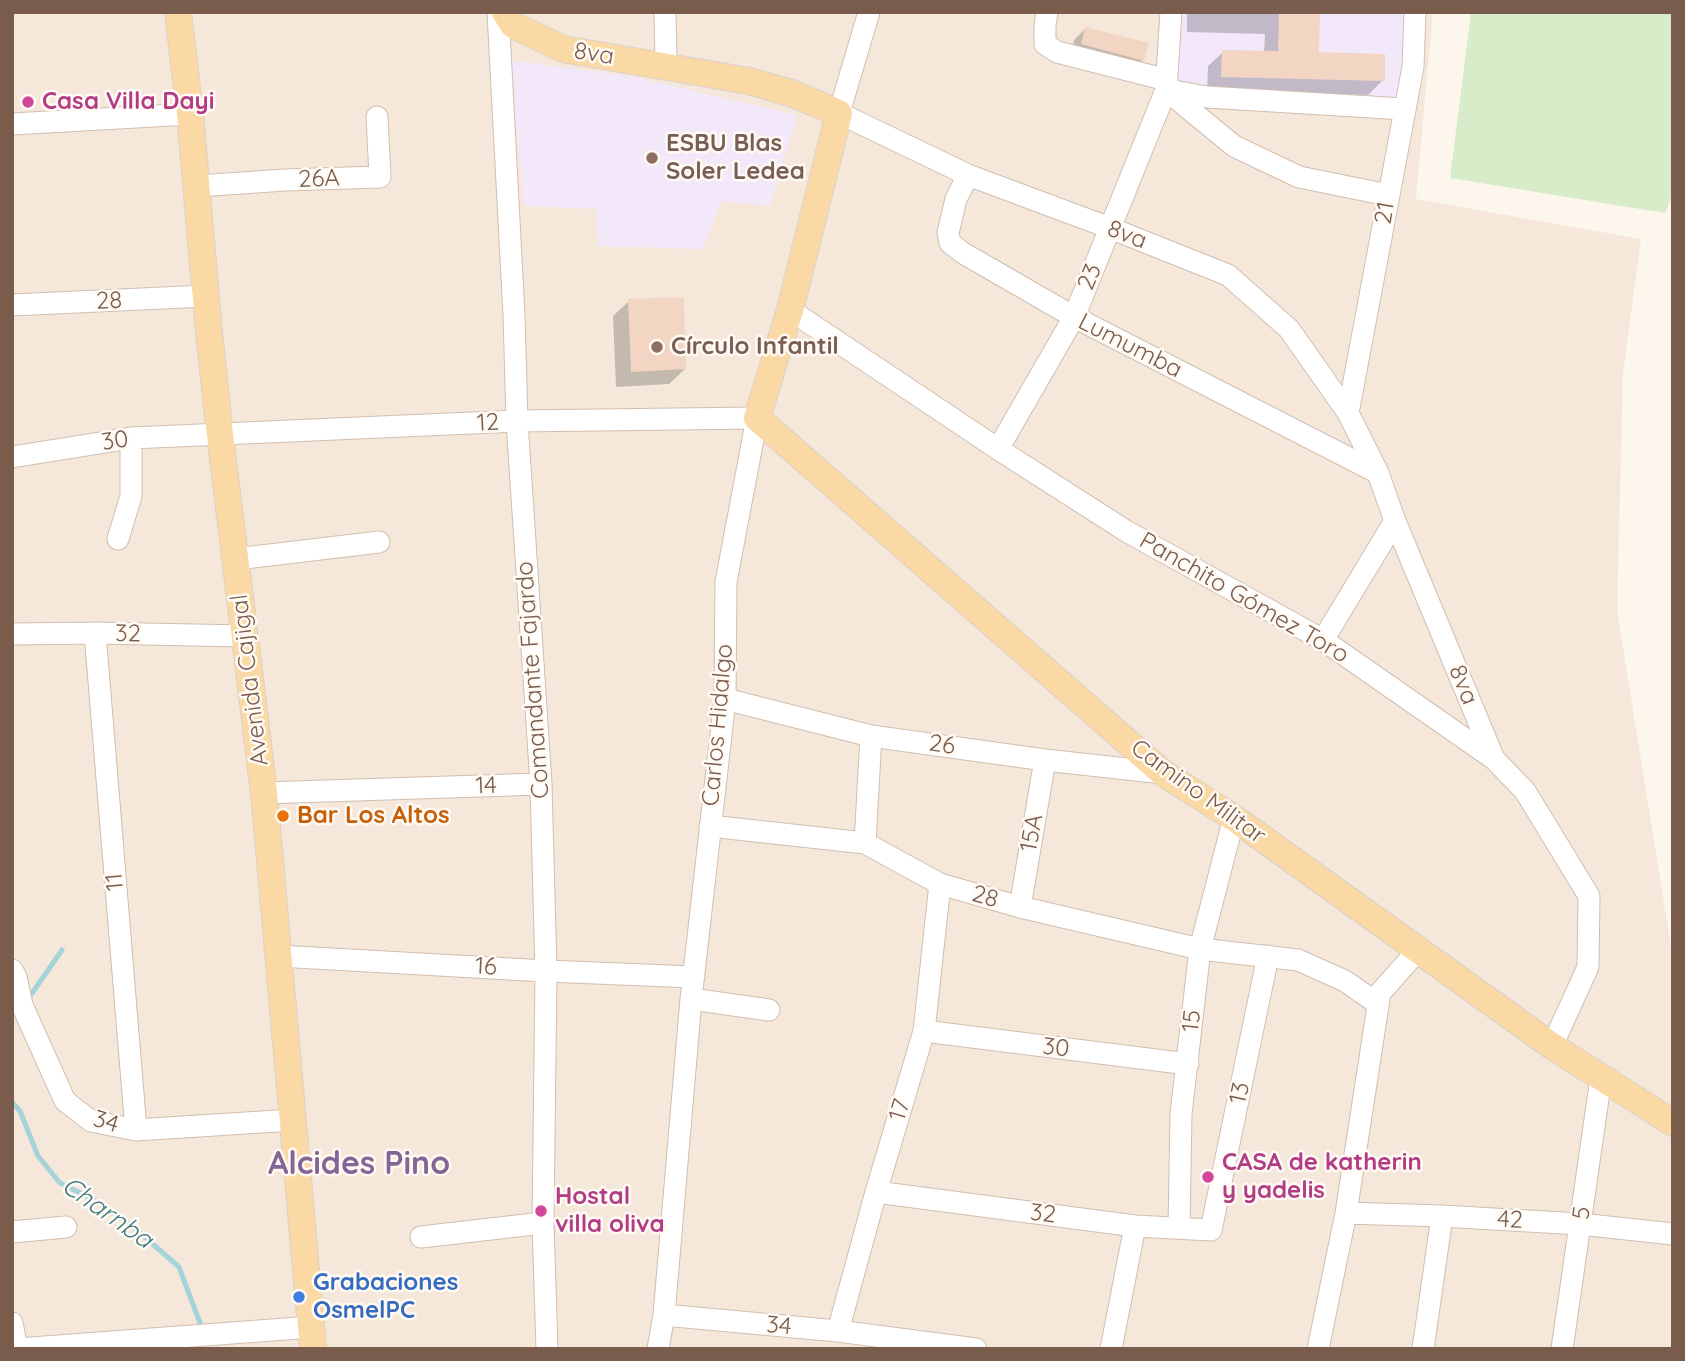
<!DOCTYPE html>
<html>
<head>
<meta charset="utf-8">
<style>
  body { margin:0 }
  #map { position:relative; width:1685px; height:1361px; overflow:hidden; background:#fdf6ec; font-family:Quicksand,sans-serif }
  canvas { display:block }
  .frame { position:absolute; inset:0; border:14px solid #7a5c4d; pointer-events:none }
</style>
</head>
<body>
<div id="map">
<canvas width="1685" height="1361"></canvas>
<div class="frame"></div>
</div>
<script>
const g = document.querySelector('canvas').getContext('2d');
g.lineJoin = 'round';
function fillPath(path, color) {
  g.fillStyle = color;
  g.fill(path, 'evenodd');
}
function toPath(rows) {
  const path = new Path2D();
  for (const r of rows) {
    path.moveTo(r[0], r[1]);
    for (let i = 2; i < r.length; i += 2) path.lineTo(r[i], r[i + 1]);
  }
  return path;
}
function trace(path, color, width, dash) {
  g.strokeStyle = color;
  g.lineWidth = width;
  g.lineCap = dash ? 'butt' : 'round';
  g.setLineDash(dash || []);
  g.stroke(path);
}
function drawText(font, color, halo, rows, align = 'center') {
  g.font = font + ' Quicksand,sans-serif';
  g.lineWidth = 5;
  g.setLineDash([]);
  g.textBaseline = 'middle';
  g.strokeStyle = halo;
  g.fillStyle = color;
  for (const [text, x, y, turn = 0] of rows) {
    g.save();
    g.translate(x, y);
    g.rotate((+turn || 0) * Math.PI / 180);
    g.textAlign = isNaN(turn) ? turn : align;
    if (halo) g.strokeText(text, 0, 0);
    g.fillText(text, 0, 0);
    g.restore();
  }
}
fillPath(toPath([
  [12,12,1433,12,1416,199,1641,239,1623,374,1617,610,1673,959,1673,1349,12,1349]
]), '#f5e8da');
fillPath(toPath([
  [1162,12,1410,12,1403,100,1159,83],
  [510,60,634,77,797,115,770,206,721,201,703,249,598,246,597,209,524,206]
]), '#f3e8fa');
fillPath(toPath([
  [1471,12,1673,12,1673,194,1665,213,1450,178]
]), '#d8ecc9');
fillPath(toPath([
  [1187,12,1318,12,1317,54,1383,80,1368,95,1207,91,1208,66,1223,52,1264,53,1265,34,1187,32],
  [1086,28,1143,60,1131,71,1070,56,1074,40],
  [629,301,685,369,669,384,616,387,613,316]
]), '#0003');
trace(toPath([
  [28,999,62,950],
  [12,1102,20,1111,38,1156,60,1183,96,1201,131,1225,179,1267,200,1323]
]), '#a5d3da', 5);
fillPath(toPath([
  [1279,12,1320,12,1319,52,1385,54,1385,81,1221,77,1222,50,1278,51],
  [1085,27,1149,43,1144,61,1081,44],
  [684,297,686,369,631,372,628,299]
]), '#f3d5c3');
const minor = toPath([
  [498,12,514,315,517,421,541,784,546,971,543,1223,547,1349],
  [665,12,666,66],
  [869,12,839,113,968,175,1110,228,1228,275,1289,329,1348,413,1378,473,1395,521,1494,759],
  [1047,12,1045,26,1045,44,1057,52,1167,80],
  [1166,90,1234,146,1299,177,1388,195],
  [1168,90,1207,97,1404,109],
  [12,124,190,114],
  [968,175,956,199,948,233,950,243,963,253,1074,317,1378,473],
  [198,186,285,180,380,177,377,117],
  [12,305,206,296],
  [790,310,998,449,1126,531,1323,640,1494,759,1525,791,1589,896,1588,967,1552,1046],
  [1348,413,1413,67,1415,12],
  [998,449,1074,317,1166,90,1171,12],
  [12,457,131,438,517,421,757,418,726,582,725,699,691,999,664,1315,658,1349],
  [118,539,131,496,131,438],
  [236,559,379,542],
  [95,633,136,1130],
  [12,634,95,633,244,636],
  [1323,640,1395,521],
  [725,699,871,736,1045,760,1163,773],
  [264,793,541,784],
  [710,826,865,843,940,884,1020,907,1200,949,1298,960,1345,981,1378,1004],
  [865,843,871,736],
  [1020,907,1045,760],
  [278,956,546,971,694,977],
  [12,970,16,977,22,1005,65,1101,91,1121,136,1130,293,1120],
  [691,999,769,1010],
  [924,1031,1188,1064],
  [876,1192,1135,1226,1211,1230,1268,956],
  [1346,1213,1442,1216,1580,1224,1673,1234],
  [1179,1228,1181,1114,1200,949,1234,818],
  [12,1232,66,1227],
  [421,1237,543,1223],
  [664,1315,838,1331,976,1349],
  [12,1323,17,1349],
  [838,1331,876,1192,924,1031,940,884],
  [18,1349,312,1327],
  [1111,1349,1135,1226],
  [1318,1349,1346,1213,1380,993,1419,949],
  [1423,1349,1442,1216],
  [1562,1349,1601,1078]
]);
const major = toPath([
  [178,12,190,114,209,333,220,435,264,793,313,1349],
  [505,12,513,25,563,49,749,81,791,93,839,113,790,310,757,418,1163,773,1234,818,1552,1046,1673,1123]
]);
trace(minor, '#d1beb0', 23);
trace(major, '#dad1cd', 28);
trace(minor, '#fff', 21);
trace(major, '#fbd9a5', 26);
for (const [x, y, r, color] of [
  [28,102,7,"#d1479c"],
  [652,158,7,"#8d6e63"],
  [657,347,7,"#8d6e63"],
  [283,816,7,"#e8710a"],
  [1208,1177,7,"#d1479c"],
  [541,1211,7,"#d1479c"],
  [299,1297,7,"#3f7fe0"]
]) {
  const dot = new Path2D();
  dot.arc(x, y, r, 0, 2 * Math.PI);
  g.fillStyle = color;
  g.fill(dot);
  trace(dot, '#fffaf3', 2.5);
}
drawText('24px', '#7a5c4d', '#fffaf3', [
  ["8va",594,54,9],
  ["26A",319,179,-2],
  ["21",1385,213,-80],
  ["8va",1127,235,21],
  ["23",1090,277,-67],
  ["28",109,301,-2],
  ["Lumumba",1130,346,27],
  ["12",488,423,-3],
  ["30",115,441,-8],
  ["Panchito Gómez Toro",1244,598,30],
  ["32",128,634,1],
  ["Avenida Cajigal",250,680,-97],
  ["Comandante Fajardo",533,680,-94],
  ["8va",1463,685,68],
  ["Carlos Hidalgo",718,725,-85],
  ["26",942,745,8],
  ["14",486,786,-2],
  ["Camino Militar",1198,792,36],
  ["15A",1032,833,-80],
  ["11",115,882,-95],
  ["28",985,897,16],
  ["16",486,967,3],
  ["15",1192,1021,-84],
  ["30",1056,1048,7],
  ["13",1240,1093,-78],
  ["17",900,1110,-73],
  ["34",106,1122,17],
  ["5",1582,1213,-82],
  ["32",1043,1214,7],
  ["42",1510,1220,3],
  ["34",779,1326,5]
]);
drawText('bold 24px', '#b23c85', '#fffaf3', [
  ["Casa Villa Dayi",42,102],
  ["CASA de katherin",1222,1163],
  ["y yadelis",1222,1191],
  ["Hostal",555,1197],
  ["villa oliva",555,1225]
], 'left');
drawText('bold 24px', '#785e54', '#fffaf3', [
  ["ESBU Blas",666,144],
  ["Soler Ledea",666,172],
  ["Círculo Infantil",671,347]
], 'left');
drawText('bold 24px', '#c56008', '#fffaf3', [
  ["Bar Los Altos",297,816]
], 'left');
drawText('bold 24px', '#366cbe', '#fffaf3', [
  ["Grabaciones",313,1283],
  ["OsmelPC",313,1311]
], 'left');
drawText('italic 26px', '#437c86', '#fffaf3', [
  ["Charnba",107,1213,35]
]);
drawText('bold 32px', '#846695', '#fffaf3', [
  ["Alcides Pino",359,1164]
]);
</script>
</body>
</html>
